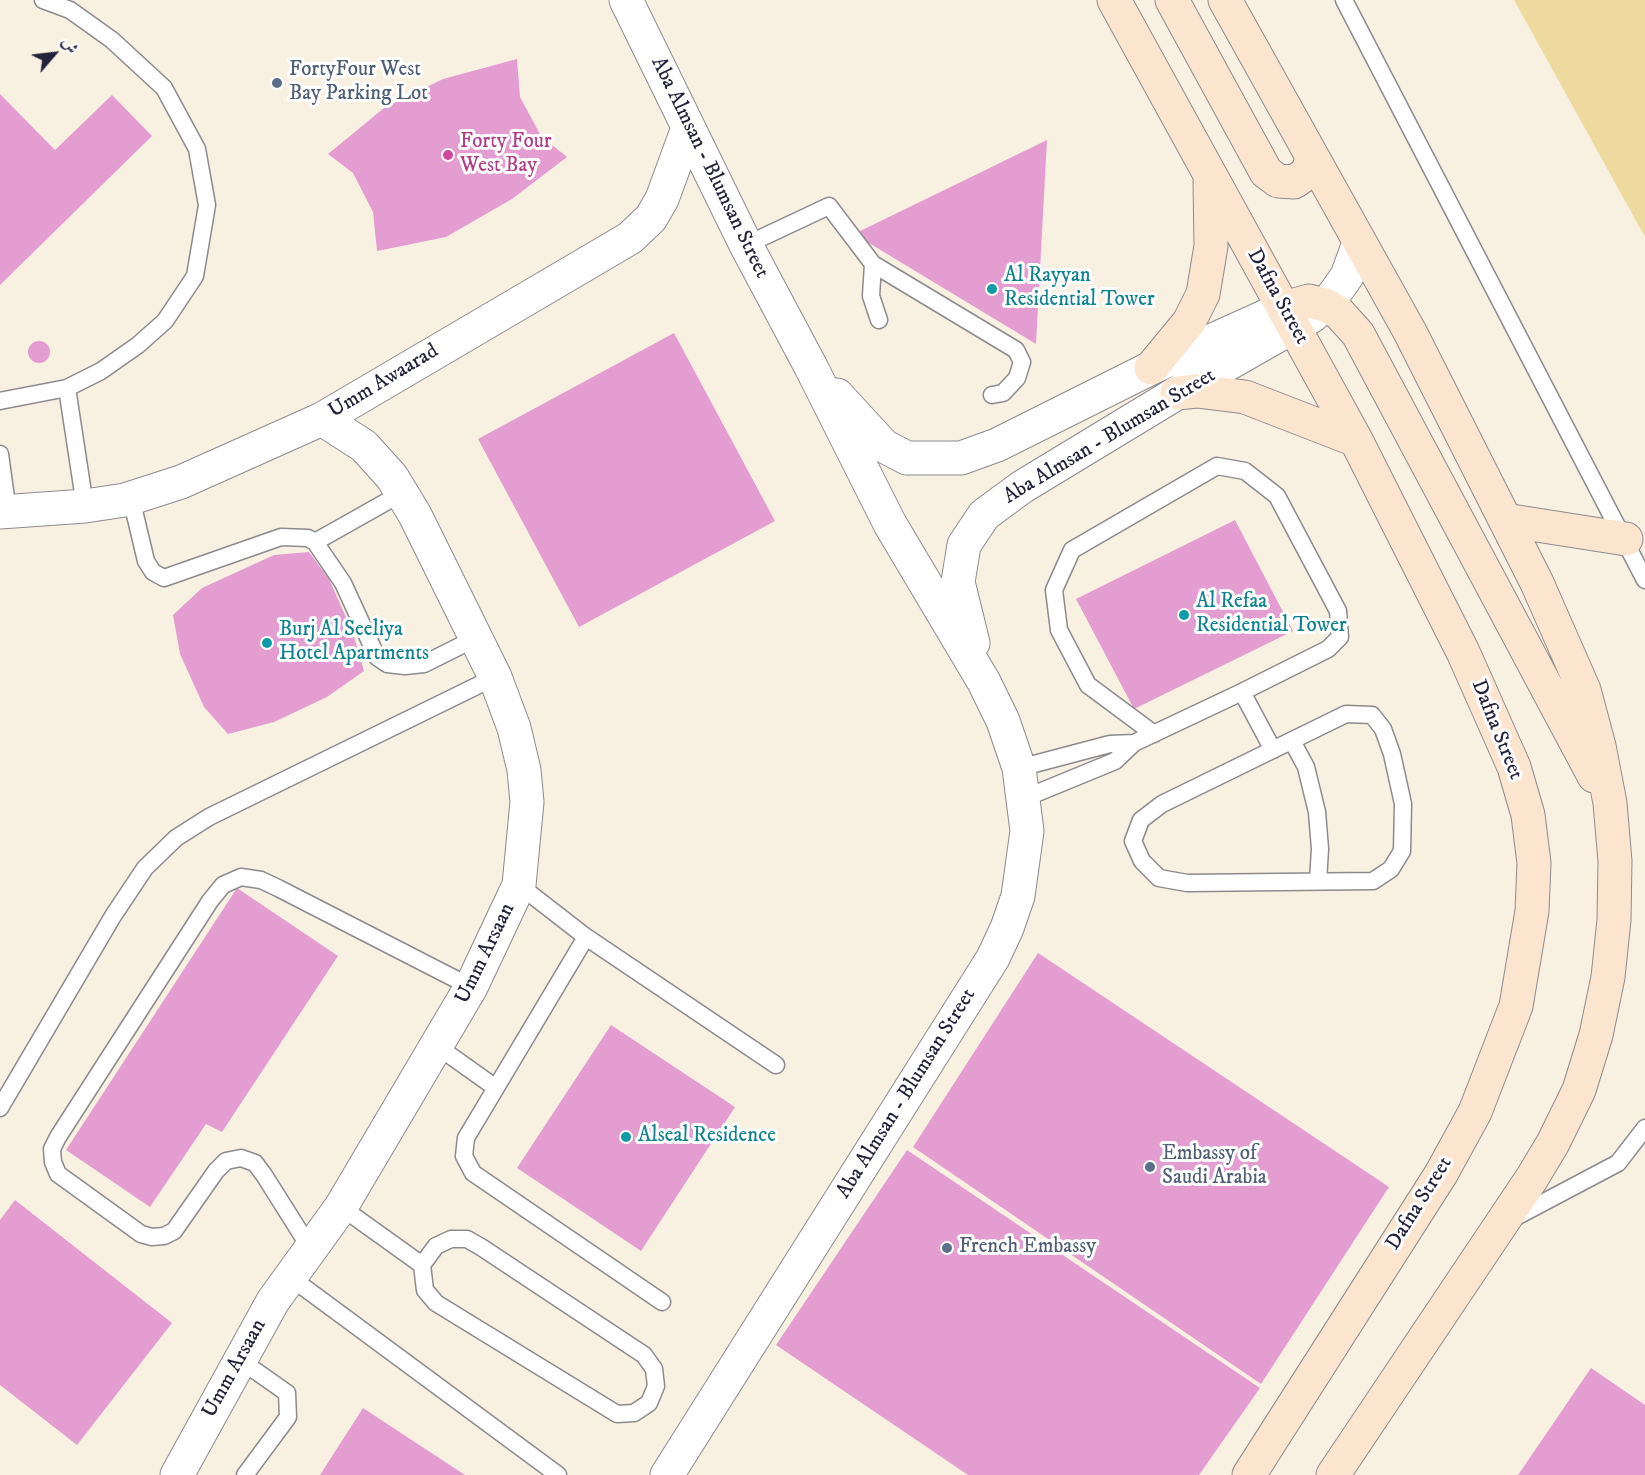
<!DOCTYPE html>
<html>
<head>
<meta charset="utf-8">
<style>
  body { margin:0 }
  #map { position:relative; width:1645px; height:1475px; overflow:hidden; background:#f8f1e2; font-family:"IM FELL DW Pica",Amiri,serif }
  canvas { display:block }
  .north { position:absolute; left:24px; top:24px; width:60px; height:60px; -webkit-text-stroke:4px #fff; paint-order:stroke; rotate:62deg; font-size:16px; font-weight:700; line-height:24px; text-align:center; color:#22223b }
  .north::after { content:''; display:block; margin:auto; width:21px; height:27px; background:#22223b; clip-path:polygon(50% 0,100% 100%,50% 72%,0 100%) }
</style>
</head>
<body>
<div id="map">
<canvas width="1645" height="1475"></canvas>
<div class="north">ش</div>
</div>
<script>
const g = document.querySelector('canvas').getContext('2d');
g.lineJoin = 'round';
function fillPath(path, color) {
  g.fillStyle = color;
  g.fill(path, 'evenodd');
}
function toPath(rows) {
  const path = new Path2D();
  for (const r of rows) {
    if (r.length === 3) {
      path.moveTo(r[0] + r[2], r[1]);
      path.arc(r[0], r[1], r[2], 0, 2 * Math.PI);
      continue;
    }
    path.moveTo(r[0], r[1]);
    for (let i = 2; i < r.length; i += 2) path.lineTo(r[i], r[i + 1]);
  }
  return path;
}
function trace(path, color, width, dash) {
  g.strokeStyle = color;
  g.lineWidth = width;
  g.lineCap = dash ? 'butt' : 'round';
  g.setLineDash(dash || []);
  g.stroke(path);
}
function drawText(font, color, halo, rows, align = 'center') {
  g.font = font + ' "IM FELL DW Pica",serif';
  g.lineWidth = 6;
  g.setLineDash([]);
  g.textBaseline = 'middle';
  g.strokeStyle = halo;
  g.fillStyle = color;
  for (const [text, x, y, turn = 0] of rows) {
    g.save();
    g.translate(x, y);
    g.rotate((+turn || 0) * Math.PI / 180);
    g.textAlign = isNaN(turn) ? turn : align;
    if (halo) g.strokeText(text, 0, 0);
    g.fillText(text, 0, 0);
    g.restore();
  }
}
fillPath(toPath([
  [1514,0,1645,0,1645,237]
]), '#eeda9e');
fillPath(toPath([
  [517,59,520,97,541,136,567,157,512,199,446,237,377,251,373,212,353,173,328,154,384,108,443,79],
  [0,94,55,150,112,95,152,136,0,285],
  [1047,140,1036,344,854,234],
  [674,333,775,521,579,627,478,439],
  [39,352,11],
  [1235,520,1293,631,1134,709,1076,599],
  [309,552,329,579,353,633,364,671,327,697,274,722,228,734,204,707,180,654,173,615,202,588,274,555],
  [237,888,338,956,222,1132,206,1124,150,1207,66,1150],
  [1038,953,1389,1187,1261,1384,913,1147],
  [611,1025,735,1107,641,1251,517,1168],
  [907,1150,1260,1388,1199,1475,968,1475,776,1345],
  [15,1200,172,1323,77,1445,0,1385,0,1220],
  [1591,1368,1645,1405,1645,1475,1518,1475],
  [363,1408,465,1475,320,1475]
]), '#e49dd0');
const service = toPath([
  [1344,0,1645,580],
  [746,245,829,206,873,264,1016,350,1022,362,1017,378,1003,393,992,395],
  [873,264,871,296,879,320],
  [67,388,85,506],
  [0,401,67,388,101,371,138,345,165,321,195,276,207,205,197,149,164,88,112,40,70,10,43,0],
  [0,454,8,512],
  [131,498,146,561,153,572,164,578,281,537,308,538,315,542,343,583,377,657,387,664,405,666,424,664,476,638],
  [315,542,402,493],
  [1242,692,1273,750],
  [1346,714,1372,715,1383,729,1392,754,1403,804,1402,851,1391,869,1373,881,1187,883,1159,878,1142,861,1133,841,1141,820,1162,804,1346,714],
  [1292,741,1306,767,1317,812,1320,849,1318,881],
  [1019,768,1110,744,1134,743],
  [1025,798,1115,761,1134,743,1242,692,1328,649,1340,637,1338,611,1277,496,1245,471,1217,466,1072,550,1054,590,1059,630,1088,685,1154,734],
  [519,885,586,937,776,1065],
  [586,937,466,1138,464,1156,473,1173,662,1302],
  [437,1046,496,1088],
  [0,1108,113,916,145,868,176,838,209,817,495,677],
  [341,1207,422,1265],
  [1512,1219,1618,1163,1645,1128],
  [451,1239,467,1239,481,1247,644,1355,654,1369,656,1386,649,1403,634,1413,617,1414,436,1303,425,1290,422,1265,436,1246,451,1239],
  [310,1248,264,1175,255,1163,241,1158,226,1161,216,1171,174,1231,164,1236,152,1237,141,1234,58,1174,53,1162,52,1149,58,1137,210,901,223,885,241,877,261,880,278,888,471,987],
  [290,1277,558,1475],
  [240,1360,287,1393,288,1417,245,1475]
]);
const minor = toPath([
  [626,0,746,245,811,367,890,524,984,682,1003,721,1019,768,1027,831,1018,896,1007,928,993,958,667,1475],
  [837,395,884,446,907,458,961,458,997,445,1151,368,1284,308],
  [0,512,85,506,125,500,181,482,322,419,630,238,651,218,662,199,688,128],
  [973,643,958,582,964,545,984,515,1022,487,1177,393,1312,316,1330,300,1347,276,1359,243],
  [177,1475,273,1301,341,1207,471,987,519,885,527,802,524,770,514,728,495,677,415,515,392,477,364,446,322,419]
]);
const secondary = toPath([
  [1114,0,1356,440,1463,652,1514,767,1528,815,1534,863,1532,911,1516,1006,1475,1112,1441,1174,1249,1475],
  [1172,0,1266,172,1278,181,1294,182,1307,173,1312,159],
  [1225,0,1410,332,1537,583,1584,690,1599,746,1610,803,1615,861,1614,920,1608,977,1596,1035,1579,1090,1553,1143,1532,1178,1333,1475],
  [1284,308,1309,301,1325,305,1339,313,1358,334,1594,776],
  [1151,368,1189,322,1203,294,1211,246,1210,181],
  [1177,393,1197,391,1245,397,1356,440],
  [1505,520,1626,539]
]);
trace(service, '#8d8a8e', 19);
trace(minor, '#8d8a8e', 35);
trace(secondary, '#8d8a8e', 35);
trace(service, '#fff', 16);
trace(minor, '#fff', 33);
trace(secondary, '#fce5cf', 33);
for (const [x, y, r, color] of [
  [277,83,6,"#5c6f8a"],
  [448,155,6,"#d1479c"],
  [992,289,6,"#0f9aa8"],
  [1184,615,6,"#0f9aa8"],
  [267,643,6,"#0f9aa8"],
  [626,1137,6,"#0f9aa8"],
  [1150,1167,6,"#5c6f8a"],
  [947,1248,6,"#5c6f8a"]
]) {
  const dot = new Path2D();
  dot.arc(x, y, r, 0, 2 * Math.PI);
  g.fillStyle = color;
  g.fill(dot);
  trace(dot, '#fff', 2);
}
drawText('21px', '#4e5e75', '#fff', [
  ["FortyFour West",289,71],
  ["Bay Parking Lot",289,95],
  ["Embassy of",1162,1155],
  ["Saudi Arabia",1162,1179],
  ["French Embassy",959,1248]
], 'left');
drawText('21px', '#b23c85', '#fff', [
  ["Forty Four",460,143],
  ["West Bay",460,167]
], 'left');
drawText('21px', '#22223b', '#fff', [
  ["Aba Almsan - Blumsan Street",709,168,64],
  ["Dafna Street",1277,297,61],
  ["Umm Awaarad",384,382,-31],
  ["Aba Almsan - Blumsan Street",1110,437,-31],
  ["Dafna Street",1496,730,68],
  ["Umm Arsaan",486,954,-64],
  ["Aba Almsan - Blumsan Street",907,1094,-58],
  ["Dafna Street",1420,1204,-58],
  ["Umm Arsaan",235,1369,-61]
]);
drawText('21px', '#0d838f', '#fff', [
  ["Al Rayyan",1004,277],
  ["Residential Tower",1004,301],
  ["Al Refaa",1196,603],
  ["Residential Tower",1196,627],
  ["Burj Al Seeliya",279,631],
  ["Hotel Apartments",279,655],
  ["Alseal Residence",638,1137]
], 'left');
</script>
</body>
</html>
